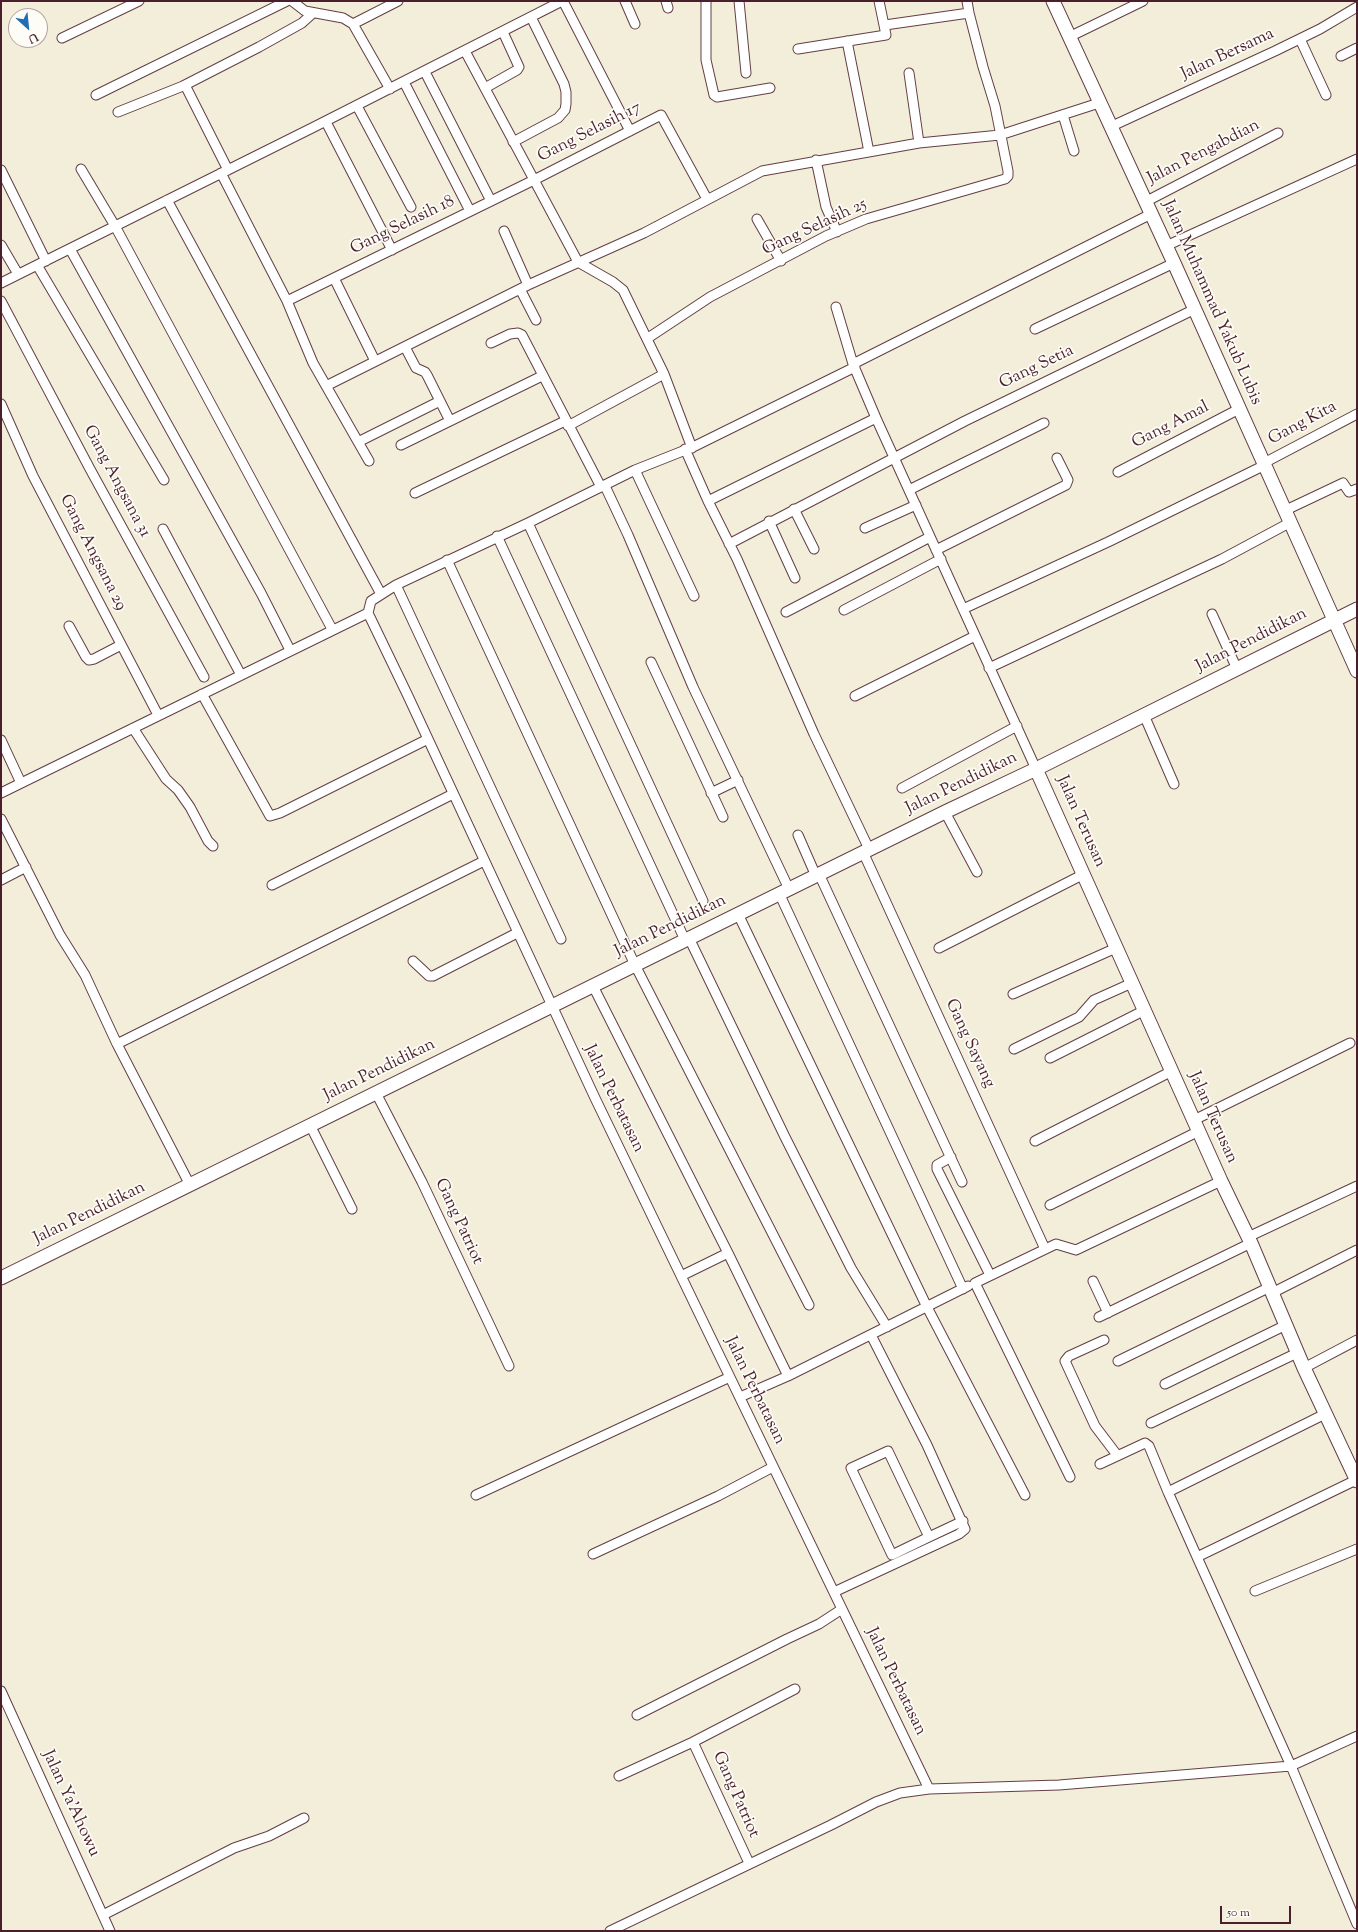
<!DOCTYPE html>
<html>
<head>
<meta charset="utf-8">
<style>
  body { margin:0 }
  #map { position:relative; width:1358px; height:1932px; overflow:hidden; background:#f2eeda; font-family:"Sorts Mill Goudy",serif }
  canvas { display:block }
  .frame { position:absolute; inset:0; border:2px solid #4a1f2b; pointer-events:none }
  .north { position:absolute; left:8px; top:8px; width:40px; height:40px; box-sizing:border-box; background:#fdfcf7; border:1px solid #b5a4a5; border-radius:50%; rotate:153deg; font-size:11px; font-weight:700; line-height:16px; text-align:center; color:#4a1f2b }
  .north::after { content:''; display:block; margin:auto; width:14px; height:18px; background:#1f6fb2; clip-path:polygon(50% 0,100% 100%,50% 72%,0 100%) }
  .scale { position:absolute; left:1220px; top:1906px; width:71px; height:18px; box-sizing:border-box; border:2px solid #4a1f2b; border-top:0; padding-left:5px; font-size:12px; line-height:14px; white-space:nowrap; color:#4a1f2b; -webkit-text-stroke:3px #fdfcf7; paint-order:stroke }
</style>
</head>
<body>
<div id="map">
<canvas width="1358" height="1932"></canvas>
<div class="frame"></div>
<div class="north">U</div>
<div class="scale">50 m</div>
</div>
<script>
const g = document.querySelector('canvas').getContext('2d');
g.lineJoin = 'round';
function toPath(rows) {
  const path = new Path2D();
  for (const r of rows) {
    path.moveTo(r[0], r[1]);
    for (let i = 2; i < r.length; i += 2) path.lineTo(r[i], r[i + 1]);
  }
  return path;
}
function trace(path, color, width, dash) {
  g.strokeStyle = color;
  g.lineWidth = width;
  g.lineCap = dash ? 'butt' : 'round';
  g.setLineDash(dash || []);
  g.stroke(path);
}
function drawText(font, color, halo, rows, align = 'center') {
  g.font = font + ' "Sorts Mill Goudy",serif';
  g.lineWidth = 3.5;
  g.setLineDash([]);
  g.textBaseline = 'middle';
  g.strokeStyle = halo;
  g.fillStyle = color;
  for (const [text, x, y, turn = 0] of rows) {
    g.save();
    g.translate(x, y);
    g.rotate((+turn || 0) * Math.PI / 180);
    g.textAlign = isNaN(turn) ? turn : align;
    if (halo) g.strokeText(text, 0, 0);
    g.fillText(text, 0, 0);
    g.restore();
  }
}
const street = toPath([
  [292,1,305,11,343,18,353,24,390,89],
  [563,1,630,131],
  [625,1,635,24],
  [666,1,668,8],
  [706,1,706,60,714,95,717,97,770,88],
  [739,1,746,73],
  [353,24,398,1],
  [885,25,969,13],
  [1069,37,1143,1],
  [62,38,139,1],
  [1300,39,1326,95],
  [847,41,869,152],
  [798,49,886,35,879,1],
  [465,51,578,262,613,282,623,290,664,374,692,448],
  [1341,56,1357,48],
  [425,72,491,201],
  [909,73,919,143],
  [404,82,470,211],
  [183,86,186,87,228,170],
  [485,88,517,70,519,67,503,32],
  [96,95,287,1],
  [357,106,411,207],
  [118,112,183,86,259,47,302,23,313,13],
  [1063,115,1074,151],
  [326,122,392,250],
  [1110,127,1275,51,1320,29,1357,7],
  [513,142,558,118,565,110,566,104,566,92,564,84,531,17],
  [816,160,826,207,837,232],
  [81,169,115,226,332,629],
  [1,170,46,261],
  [221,173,287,301,313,363,369,461],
  [167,200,381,594],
  [1145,202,1278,133],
  [757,219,781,261],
  [504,231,528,285],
  [1,245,18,274],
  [1166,246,1357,159],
  [70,249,261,593,290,650],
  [37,265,164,480],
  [334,278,375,361],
  [1,283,312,128,562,1],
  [520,289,536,320],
  [1,301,90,469,204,677],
  [287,301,534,180,661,115,707,199],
  [836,307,853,364,876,418,1036,769],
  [1035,329,1174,263],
  [648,338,710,297,826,236,866,219,1005,179,1008,176,1008,171,995,106,983,67,969,13,967,1],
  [491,343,510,334,518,333,522,335,601,487],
  [405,347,416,368,425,372,427,375,450,421],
  [853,364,1151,214],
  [855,367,693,447,635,470,528,523,396,585,371,601,368,613,408,696,595,1098,929,1789],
  [326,386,528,285,644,233,762,171,919,143,1000,135,1099,103],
  [1,404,33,476,158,715],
  [568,426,664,374],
  [358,442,440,401],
  [401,445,542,376],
  [685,449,708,501,737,559,814,734,869,849],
  [1264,463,1357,414],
  [635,470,694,596],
  [1118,472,1239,409],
  [605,486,628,535,693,687,789,889],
  [909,490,1044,423],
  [415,493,565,421],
  [708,501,876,418],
  [794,509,814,549],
  [1286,510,1343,483,1349,492,1357,489],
  [769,521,795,578],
  [528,523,703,901],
  [865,528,916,505],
  [163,529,241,675],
  [497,536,685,940],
  [729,544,965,421,1195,309],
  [936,550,1066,485,1068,480,1057,458],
  [447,560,635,965,809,1305],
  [396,585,561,939],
  [963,609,1108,542,1265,465],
  [844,610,941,559],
  [786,612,930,537],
  [1212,614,1237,669],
  [69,626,86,657,89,660,94,659,121,645],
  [651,662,723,817],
  [989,668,1222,559,1291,522],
  [202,694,270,816,280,813,428,739],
  [855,696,975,636],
  [1144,715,1174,784],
  [133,728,166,779,178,790,190,807,208,841,213,846],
  [1,740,21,783],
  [902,788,1017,726],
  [1,793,368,613],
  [711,793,738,780],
  [945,812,977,872],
  [1,819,60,935,85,975,117,1044,190,1185],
  [798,835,816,876],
  [863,852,1045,1249],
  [819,874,962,1182],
  [1,880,26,867],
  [272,885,453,794],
  [779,893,963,1289],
  [738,914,927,1307,1025,1495],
  [689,938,785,1137,851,1268,887,1327],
  [939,948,1084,874],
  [413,961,429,976,433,976,517,933],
  [593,986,728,1253],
  [1013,994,1116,948],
  [117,1044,484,861],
  [1014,1049,1079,1017,1094,1000,1132,983],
  [1050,1058,1145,1010],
  [376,1093,422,1182,509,1366],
  [1194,1120,1350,1043],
  [310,1125,352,1209],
  [1035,1141,1172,1071],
  [951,1157,937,1165,937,1169,990,1275],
  [1050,1205,1199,1131],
  [1248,1237,1357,1186],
  [681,1276,728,1253,788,1376],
  [1093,1281,1108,1313],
  [1272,1293,1357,1250],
  [1099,1317,1251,1243],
  [1104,1340,1069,1356,1065,1361,1095,1426,1117,1455],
  [1118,1361,1270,1287],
  [1304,1368,1357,1340],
  [1165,1384,1286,1325],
  [740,1397,788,1376,968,1286],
  [1151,1423,1297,1353],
  [1100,1464,1145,1443,1149,1446,1168,1492,1325,1414],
  [1070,1477,975,1283,1056,1244,1076,1250,1221,1181],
  [1168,1492,1197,1557,1356,1480],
  [476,1495,730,1377],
  [929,1537,888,1451,851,1468,892,1555,929,1537,963,1521],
  [593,1554,718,1496,773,1467],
  [1197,1557,1291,1766,1357,1924],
  [1255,1591,1357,1549],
  [834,1592,959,1534,965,1529,927,1445,871,1335],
  [1,1691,110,1931],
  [637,1715,787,1639,819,1624,842,1609],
  [619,1776,693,1742],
  [749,1863,693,1742,795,1689],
  [103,1915,234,1848,269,1836,304,1818],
  [610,1931,831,1825,876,1802,900,1793,929,1789,1059,1785,1291,1766,1357,1736]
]);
const secondary = toPath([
  [1053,1,1174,263,1357,671],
  [1036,769,1221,1181,1251,1243,1304,1368,1357,1481],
  [1,1278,945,812,1036,769,1357,609]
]);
trace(street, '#633e45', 11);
trace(secondary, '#633e45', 15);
trace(street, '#fff', 9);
trace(secondary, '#fff', 13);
drawText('17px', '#4a1f2b', '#fdfcf7', [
  ["Jalan Bersama",1228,55,-25],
  ["Gang Selasih 17",590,133,-27],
  ["Jalan Pengabdian",1204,153,-27],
  ["Gang Selasih 18",403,226,-26],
  ["Gang Selasih 25",815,228,-25],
  ["Jalan Muhammad Yakub Lubis",1211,303,66],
  ["Gang Setia",1037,368,-26],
  ["Gang Kita",1303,424,-28],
  ["Gang Amal",1171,426,-27],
  ["Gang Angsana 31",116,482,62],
  ["Gang Angsana 29",92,553,63],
  ["Jalan Pendidikan",1252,641,-27],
  ["Jalan Pendidikan",962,784,-26],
  ["Jalan Terusan",1080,822,66],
  ["Jalan Pendidikan",671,927,-26],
  ["Gang Sayang",969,1044,65],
  ["Jalan Pendidikan",380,1071,-26],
  ["Jalan Perbatasan",613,1099,64],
  ["Jalan Terusan",1212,1118,66],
  ["Jalan Pendidikan",90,1214,-26],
  ["Gang Patriot",458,1222,65],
  ["Jalan Perbatasan",754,1391,64],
  ["Jalan Perbatasan",895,1682,64],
  ["Gang Patriot",735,1795,66],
  ["Jalan Ya'Ahowu",70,1804,65]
]);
</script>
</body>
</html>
